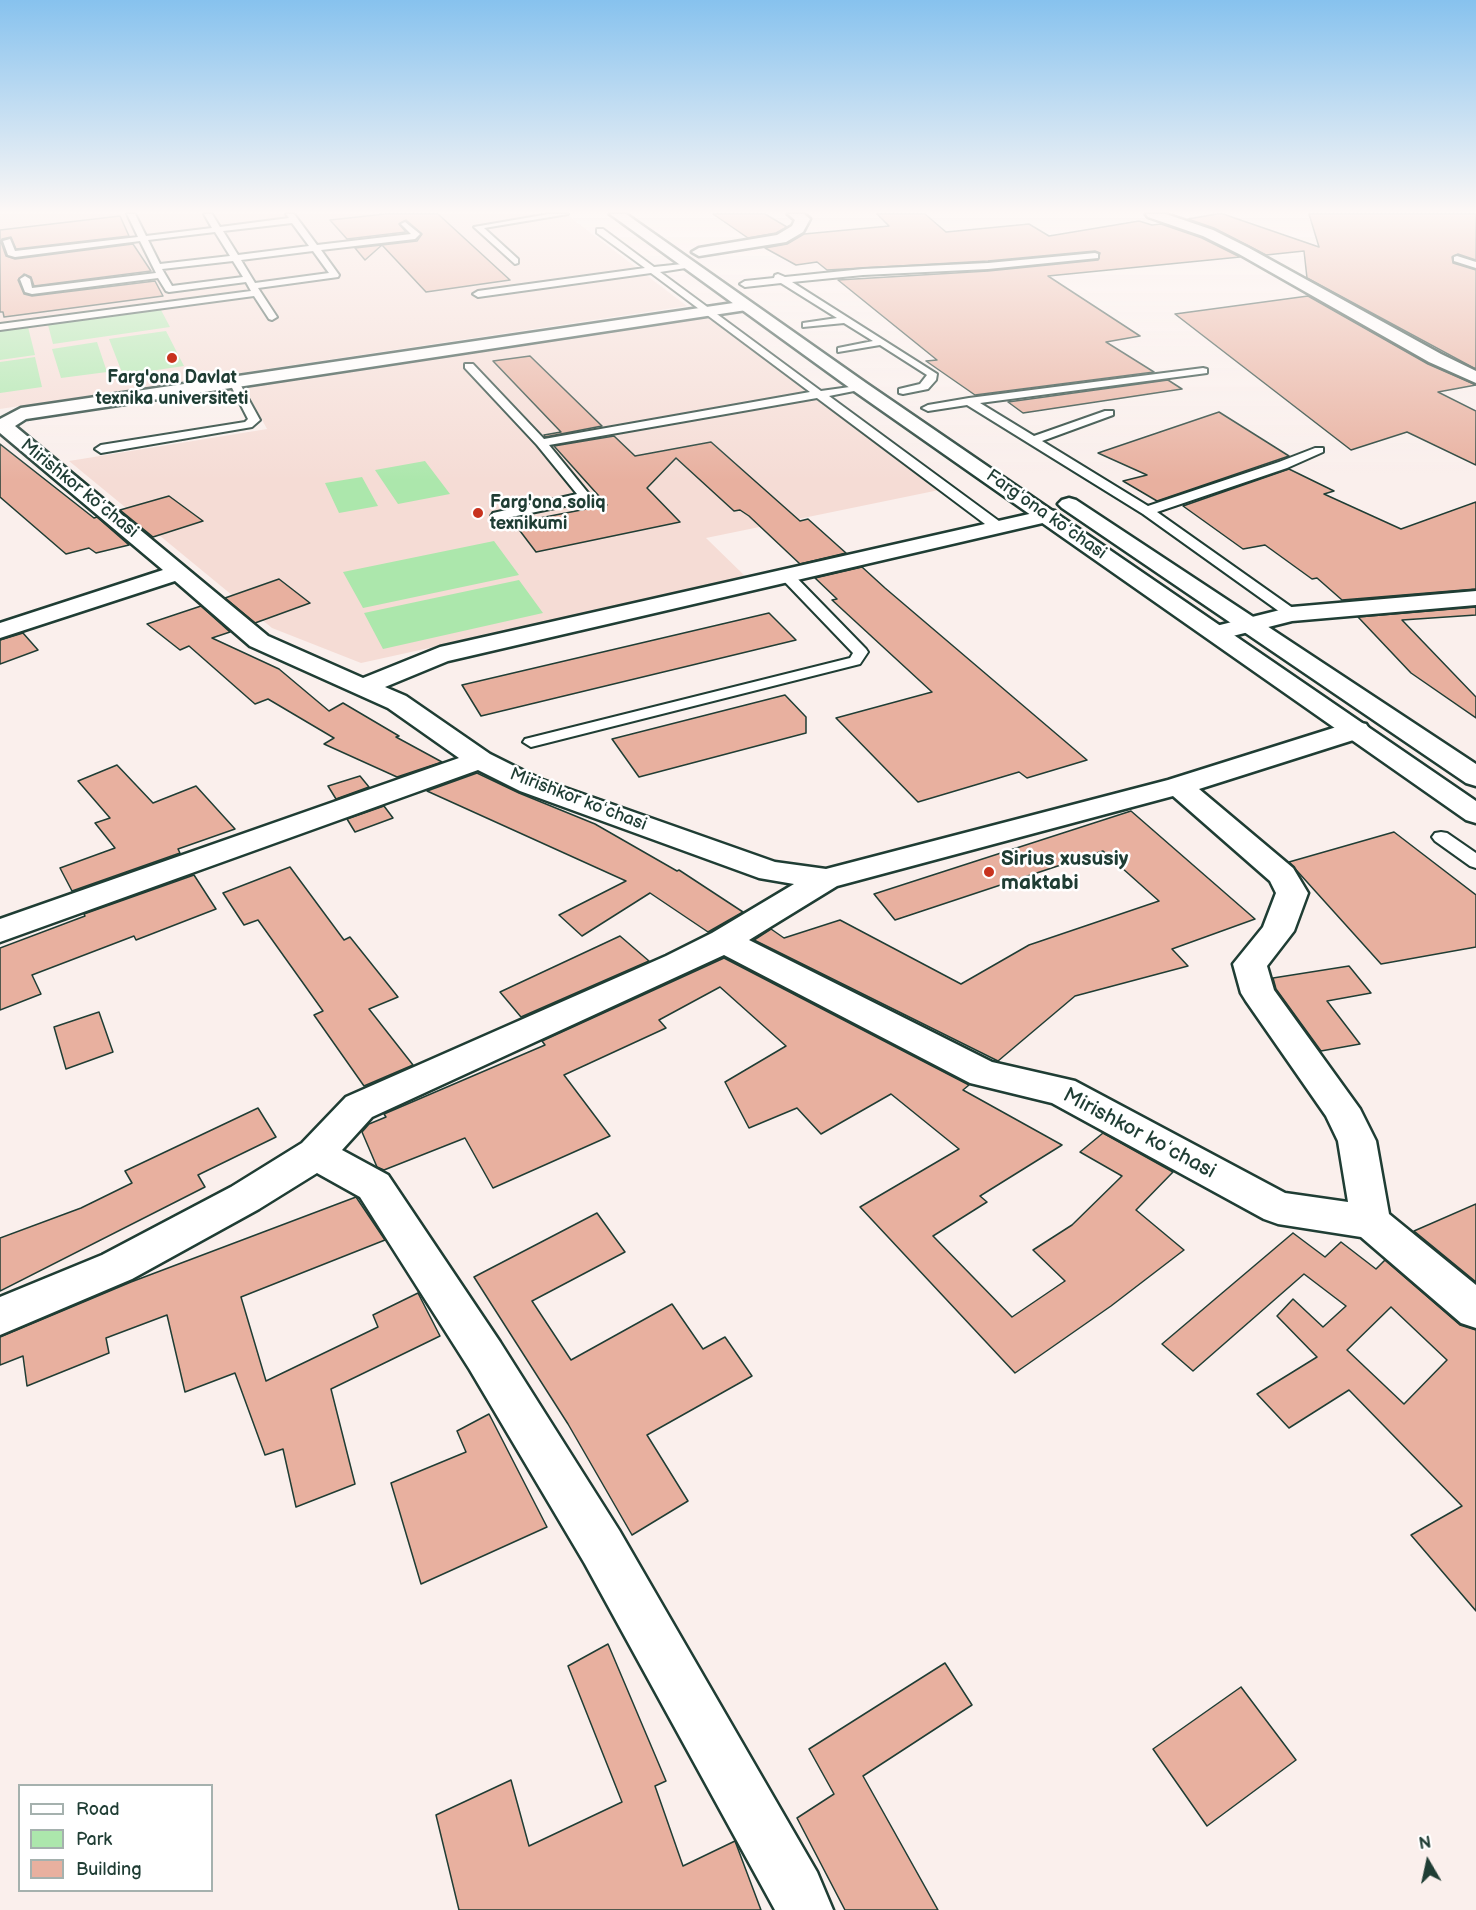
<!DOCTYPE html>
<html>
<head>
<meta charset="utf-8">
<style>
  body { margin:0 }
  #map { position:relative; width:1476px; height:1910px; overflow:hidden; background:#faefec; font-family:"Balsamiq Sans",sans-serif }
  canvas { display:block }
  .legend { position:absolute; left:18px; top:1784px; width:195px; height:108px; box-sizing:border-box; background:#fff; border:2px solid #a5b1ae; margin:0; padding:8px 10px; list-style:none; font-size:18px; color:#1f3d34 }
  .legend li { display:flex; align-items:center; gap:12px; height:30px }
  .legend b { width:30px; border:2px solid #a5b1ae }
  .north { position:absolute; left:1398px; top:1832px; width:60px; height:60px; -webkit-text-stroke:4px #fff; paint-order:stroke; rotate:351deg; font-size:16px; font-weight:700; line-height:24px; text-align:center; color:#1f3d34 }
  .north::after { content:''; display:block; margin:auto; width:21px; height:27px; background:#1f3d34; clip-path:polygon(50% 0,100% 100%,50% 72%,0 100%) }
</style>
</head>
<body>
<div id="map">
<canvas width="1476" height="1910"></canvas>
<ul class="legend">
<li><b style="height:8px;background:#fff"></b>Road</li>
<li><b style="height:16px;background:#ace7ac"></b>Park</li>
<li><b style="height:16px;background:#e8b09f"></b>Building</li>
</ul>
<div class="north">N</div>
</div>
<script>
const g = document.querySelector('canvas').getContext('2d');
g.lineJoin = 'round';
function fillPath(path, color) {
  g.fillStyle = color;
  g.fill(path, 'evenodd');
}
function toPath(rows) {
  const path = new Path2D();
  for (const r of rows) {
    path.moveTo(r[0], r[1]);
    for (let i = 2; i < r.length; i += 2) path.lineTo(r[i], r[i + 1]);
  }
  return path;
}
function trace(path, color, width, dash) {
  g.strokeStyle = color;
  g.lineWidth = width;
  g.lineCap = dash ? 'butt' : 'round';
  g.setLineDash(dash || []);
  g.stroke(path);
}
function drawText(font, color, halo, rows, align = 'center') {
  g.font = font + ' "Balsamiq Sans",sans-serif';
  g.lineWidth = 5;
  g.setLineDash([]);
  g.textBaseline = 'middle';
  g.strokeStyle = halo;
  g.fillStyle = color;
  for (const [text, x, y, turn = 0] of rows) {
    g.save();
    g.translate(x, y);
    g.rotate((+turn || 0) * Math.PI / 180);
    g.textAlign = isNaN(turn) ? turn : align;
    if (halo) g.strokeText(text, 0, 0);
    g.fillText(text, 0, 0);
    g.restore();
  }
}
fillPath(toPath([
  [0,214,566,214,687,306,0,409],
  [705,316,944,489,706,538,747,578,361,663,272,628,69,461,267,429,244,386]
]), '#f5dcd5');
fillPath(toPath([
  [161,310,170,327,53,344,48,325],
  [28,327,35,355,0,360,0,331],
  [166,331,184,366,123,375,109,339],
  [97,342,107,372,61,378,52,349],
  [35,357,42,387,0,393,0,362],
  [425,461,450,494,398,504,375,470],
  [362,477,378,506,339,513,325,483],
  [494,541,519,575,363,608,343,572],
  [519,580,543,613,383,649,364,613]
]), '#ace7ac');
const building = toPath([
  [385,214,438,214,510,280,426,292,382,245,365,260,355,248,417,241,422,234,406,220,399,224,406,232,347,239,330,220,385,214],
  [713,214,765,214,787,227,776,233,748,238,713,214],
  [877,214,925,214,946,232,1029,224,1049,236,1139,221,1152,225,1161,224,1202,238,1240,257,1048,276,1140,336,1106,342,1154,372,975,395,926,361,937,360,838,280,988,271,1098,260,1100,253,1095,251,988,261,827,270,817,262,796,265,765,248,787,244,804,234,889,226,877,214],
  [1217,214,1223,214,1319,247,1309,214,1476,214,1476,260,1458,254,1452,257,1453,263,1476,270,1476,369,1307,278,1304,251,1266,255,1214,228,1188,219,1217,214],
  [120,216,129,236,16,249,11,237,2,239,1,242,6,256,15,259,133,244,151,271,34,286,31,277,24,274,18,280,24,294,32,296,155,281,163,296,4,317,3,312,0,312,0,230,120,216],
  [1308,296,1428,364,1476,385,1438,392,1476,411,1476,465,1407,432,1351,450,1175,314,1308,296],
  [530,356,602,426,545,437,544,435,561,432,493,361,530,356],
  [1168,380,1182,389,1023,413,1008,402,1168,380],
  [1219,412,1289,456,1157,501,1123,481,1147,475,1098,453,1219,412],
  [614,436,635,456,711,442,800,521,808,519,846,553,800,564,749,516,740,510,734,511,676,458,647,488,680,522,536,552,514,523,607,505,554,446,614,436],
  [0,444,94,518,97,517,129,545,96,553,89,548,66,554,0,497,0,444],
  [1289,469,1334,491,1324,494,1401,529,1476,502,1476,589,1342,600,1317,578,1312,579,1265,545,1243,549,1183,506,1289,469],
  [169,496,203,521,153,537,120,510,169,496],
  [862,567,885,588,1087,760,1027,778,1019,772,918,802,836,718,932,692,832,600,837,599,815,578,862,567],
  [279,579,310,603,255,623,225,598,279,579],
  [201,606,230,632,212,638,279,669,329,711,343,703,399,736,396,737,442,762,397,777,324,744,334,738,268,699,255,704,189,646,180,650,147,624,201,606],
  [1476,607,1476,615,1402,620,1476,697,1476,718,1411,673,1358,617,1476,607],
  [769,613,796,640,481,716,462,685,769,613],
  [23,633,38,650,0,664,0,640,23,633],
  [785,695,806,717,806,733,639,777,612,739,785,695],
  [117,765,153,803,196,786,235,829,178,849,180,853,72,891,60,868,115,848,95,823,110,818,78,781,117,765],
  [477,773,519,793,595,824,677,871,679,870,743,912,708,932,650,893,582,936,559,915,626,881,427,791,477,773],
  [360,776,369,787,336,799,328,786,360,776],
  [384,806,393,818,355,832,347,819,384,806],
  [1131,811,1255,919,1172,949,1188,966,1075,996,998,1061,754,940,771,929,784,938,840,920,961,984,1029,945,1159,901,1103,851,895,920,874,894,1131,811],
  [1394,832,1476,895,1476,947,1381,964,1289,862,1394,832],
  [290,867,344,940,350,937,398,997,369,1009,413,1065,364,1086,314,1015,323,1011,258,920,244,925,223,893,290,867],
  [194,875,216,909,136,940,134,936,32,975,41,994,0,1010,0,948,85,916,84,914,194,875],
  [620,936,649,961,521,1017,500,992,620,936],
  [724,958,969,1085,963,1090,1062,1145,980,1196,987,1202,933,1236,1012,1317,1065,1281,1033,1250,1072,1225,1122,1176,1080,1152,1103,1133,1173,1172,1136,1210,1184,1250,1111,1306,1015,1373,860,1207,959,1149,891,1094,821,1134,797,1108,749,1128,725,1082,786,1046,720,987,659,1020,666,1028,564,1075,610,1136,493,1188,465,1138,384,1170,377,1167,362,1132,369,1124,386,1117,384,1114,545,1045,542,1041,724,958],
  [1349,966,1371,993,1327,1001,1360,1044,1321,1051,1276,989,1273,978,1349,966],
  [99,1012,113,1052,66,1069,54,1027,99,1012],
  [258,1108,276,1137,198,1175,205,1187,0,1291,0,1238,81,1208,132,1183,125,1171,258,1108],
  [356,1197,385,1240,241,1297,266,1381,378,1327,373,1315,418,1293,440,1336,331,1389,355,1484,296,1507,283,1449,265,1455,235,1373,185,1392,167,1315,106,1338,109,1353,27,1386,23,1356,0,1365,0,1337,131,1282,356,1197],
  [1476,1204,1476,1282,1414,1231,1476,1204],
  [597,1213,625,1252,532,1301,571,1360,672,1304,703,1349,725,1337,752,1376,647,1435,688,1501,632,1535,568,1424,474,1277,597,1213],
  [1293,1233,1325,1257,1341,1242,1376,1269,1385,1260,1460,1325,1476,1330,1476,1611,1411,1535,1462,1506,1349,1390,1289,1428,1257,1394,1317,1357,1277,1316,1293,1299,1323,1327,1346,1306,1304,1274,1193,1371,1162,1344,1293,1233],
  [1391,1307,1447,1360,1404,1404,1347,1350,1391,1307],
  [489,1414,547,1527,421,1584,391,1483,466,1452,457,1431,489,1414],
  [608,1644,666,1781,655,1786,683,1866,735,1841,761,1910,459,1910,436,1815,511,1780,529,1846,622,1802,568,1666,608,1644],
  [945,1663,972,1705,863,1776,938,1910,845,1910,797,1818,834,1794,809,1749,945,1663],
  [1241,1687,1296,1760,1207,1826,1153,1749,1241,1687]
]);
fillPath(building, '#e8b09f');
trace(building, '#1f3d34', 1.5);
const service = toPath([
  [127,214,135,214,146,236,212,228,204,214,212,214,220,227,289,218,286,214,294,214,317,245,411,234,401,224,405,222,420,234,415,239,321,250,339,275,338,277,258,288,277,317,272,320,269,319,254,296,0,330,0,324,251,291,246,282,169,292,166,291,158,278,32,294,25,292,20,279,25,276,30,279,32,288,156,273,140,241,15,257,8,255,3,241,10,239,15,251,138,237,127,214],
  [292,223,309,246,238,255,223,231,292,223],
  [215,232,230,256,160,264,148,240,215,232],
  [313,251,329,273,255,283,241,260,313,251],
  [233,261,243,277,172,286,162,269,233,261],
  [549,214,568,214,484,228,518,259,518,263,515,264,474,227,549,214],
  [597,229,603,229,654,267,692,263,692,267,660,272,821,391,864,385,864,389,829,396,1003,524,1004,527,1003,530,993,530,817,398,549,445,589,494,584,502,497,520,493,519,491,516,493,513,577,494,537,445,465,368,465,364,473,364,544,439,810,392,651,273,478,297,473,294,478,291,645,268,597,233,597,229],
  [1095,253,1098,254,1098,258,988,269,863,275,792,282,937,374,936,380,928,389,903,394,899,393,899,389,920,384,927,375,880,345,838,352,838,348,873,341,844,323,803,327,803,323,837,318,781,283,745,287,740,284,745,281,774,278,775,275,778,274,785,277,863,269,988,263,1095,253],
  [1457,256,1476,262,1476,268,1454,261,1454,257,1457,256],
  [1203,368,1207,369,1207,373,980,403,1034,436,1105,411,1113,411,1113,415,1042,441,1148,506,1279,462,1315,448,1323,448,1323,452,1287,468,1157,512,1297,611,1299,614,1297,617,1287,617,1143,514,967,405,928,411,922,408,928,405,969,398,1203,368],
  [234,379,239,382,260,420,252,427,101,453,95,449,101,445,245,422,248,419,229,382,234,379],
  [787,572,792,573,866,649,868,652,860,664,531,747,523,742,525,739,850,658,853,653,782,579,780,576,787,572],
  [1441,832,1447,833,1476,853,1476,868,1470,866,1435,841,1432,837,1435,833,1441,832]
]);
const minor = toPath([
  [788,214,804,214,810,219,803,232,786,242,699,256,692,252,699,248,777,235,792,226,795,220,788,214],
  [1146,214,1166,214,1213,230,1249,248,1441,354,1476,371,1476,383,1429,362,1239,254,1203,236,1148,217,1146,214],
  [747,301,755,306,753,309,26,419,15,426,268,636,363,678,440,647,1047,510,1055,511,1058,516,1055,521,1047,522,448,661,385,687,406,696,490,754,540,779,775,862,826,869,1168,780,1346,724,1356,722,1366,724,1370,730,1366,736,1199,789,1293,868,1308,893,1294,931,1267,966,1274,990,1360,1109,1376,1141,1389,1214,1476,1285,1476,1328,1461,1323,1361,1237,1278,1224,1264,1219,1052,1103,970,1083,724,955,372,1117,342,1150,388,1175,500,1342,619,1530,817,1872,833,1910,775,1910,585,1564,470,1370,360,1197,317,1173,259,1209,132,1279,0,1335,0,1297,102,1255,231,1187,302,1143,346,1097,666,956,712,933,794,884,759,878,520,791,478,770,0,942,0,919,459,758,388,708,250,646,175,581,0,638,0,623,163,570,0,433,0,419,21,408,747,301],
  [1173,796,1270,881,1276,893,1263,927,1233,964,1241,993,1246,1001,1326,1116,1338,1141,1348,1202,1285,1193,1075,1081,992,1062,749,940,837,886,1173,796],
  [1476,591,1476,605,1292,621,1217,640,1208,638,1205,633,1208,628,1292,607,1476,591]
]);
const primary = toPath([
  [610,214,626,214,866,383,1476,801,1476,823,1466,820,854,391,610,214],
  [1069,498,1076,500,1476,764,1476,786,1466,783,1062,508,1058,504,1062,500,1069,498]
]);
trace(service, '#1f3d34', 4);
trace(minor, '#1f3d34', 5);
trace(primary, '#1f3d34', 5);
fillPath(service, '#fff');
fillPath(minor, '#fff');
fillPath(primary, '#fff');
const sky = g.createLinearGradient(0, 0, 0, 481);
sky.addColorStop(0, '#87c2ee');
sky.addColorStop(0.44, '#fdf8f6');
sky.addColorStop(1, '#fdf8f600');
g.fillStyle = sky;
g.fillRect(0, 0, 1476, 481);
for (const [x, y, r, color] of [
  [172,358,6,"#c8321e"],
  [478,513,6,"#c8321e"],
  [989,872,6,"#c8321e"]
]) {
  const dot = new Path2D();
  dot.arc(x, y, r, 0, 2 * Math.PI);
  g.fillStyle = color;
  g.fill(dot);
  trace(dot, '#fff', 2);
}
drawText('bold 18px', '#1f3d34', '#fff', [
  ["Farg'ona Davlat",172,378],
  ["texnika universiteti",172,399],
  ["Farg'ona soliq",490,503,"left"],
  ["texnikumi",490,524,"left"]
]);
drawText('18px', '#1f3d34', '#fff', [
  ["Mirishkor koʻchasi",79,489,39],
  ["Fargʻona koʻchasi",1046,515,35],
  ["Mirishkor koʻchasi",578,800,21]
]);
drawText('bold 21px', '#1f3d34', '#fff', [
  ["Sirius xususiy",1001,860],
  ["maktabi",1001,884]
], 'left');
drawText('21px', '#1f3d34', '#fff', [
  ["Mirishkor koʻchasi",1139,1134,28]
]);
</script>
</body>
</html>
